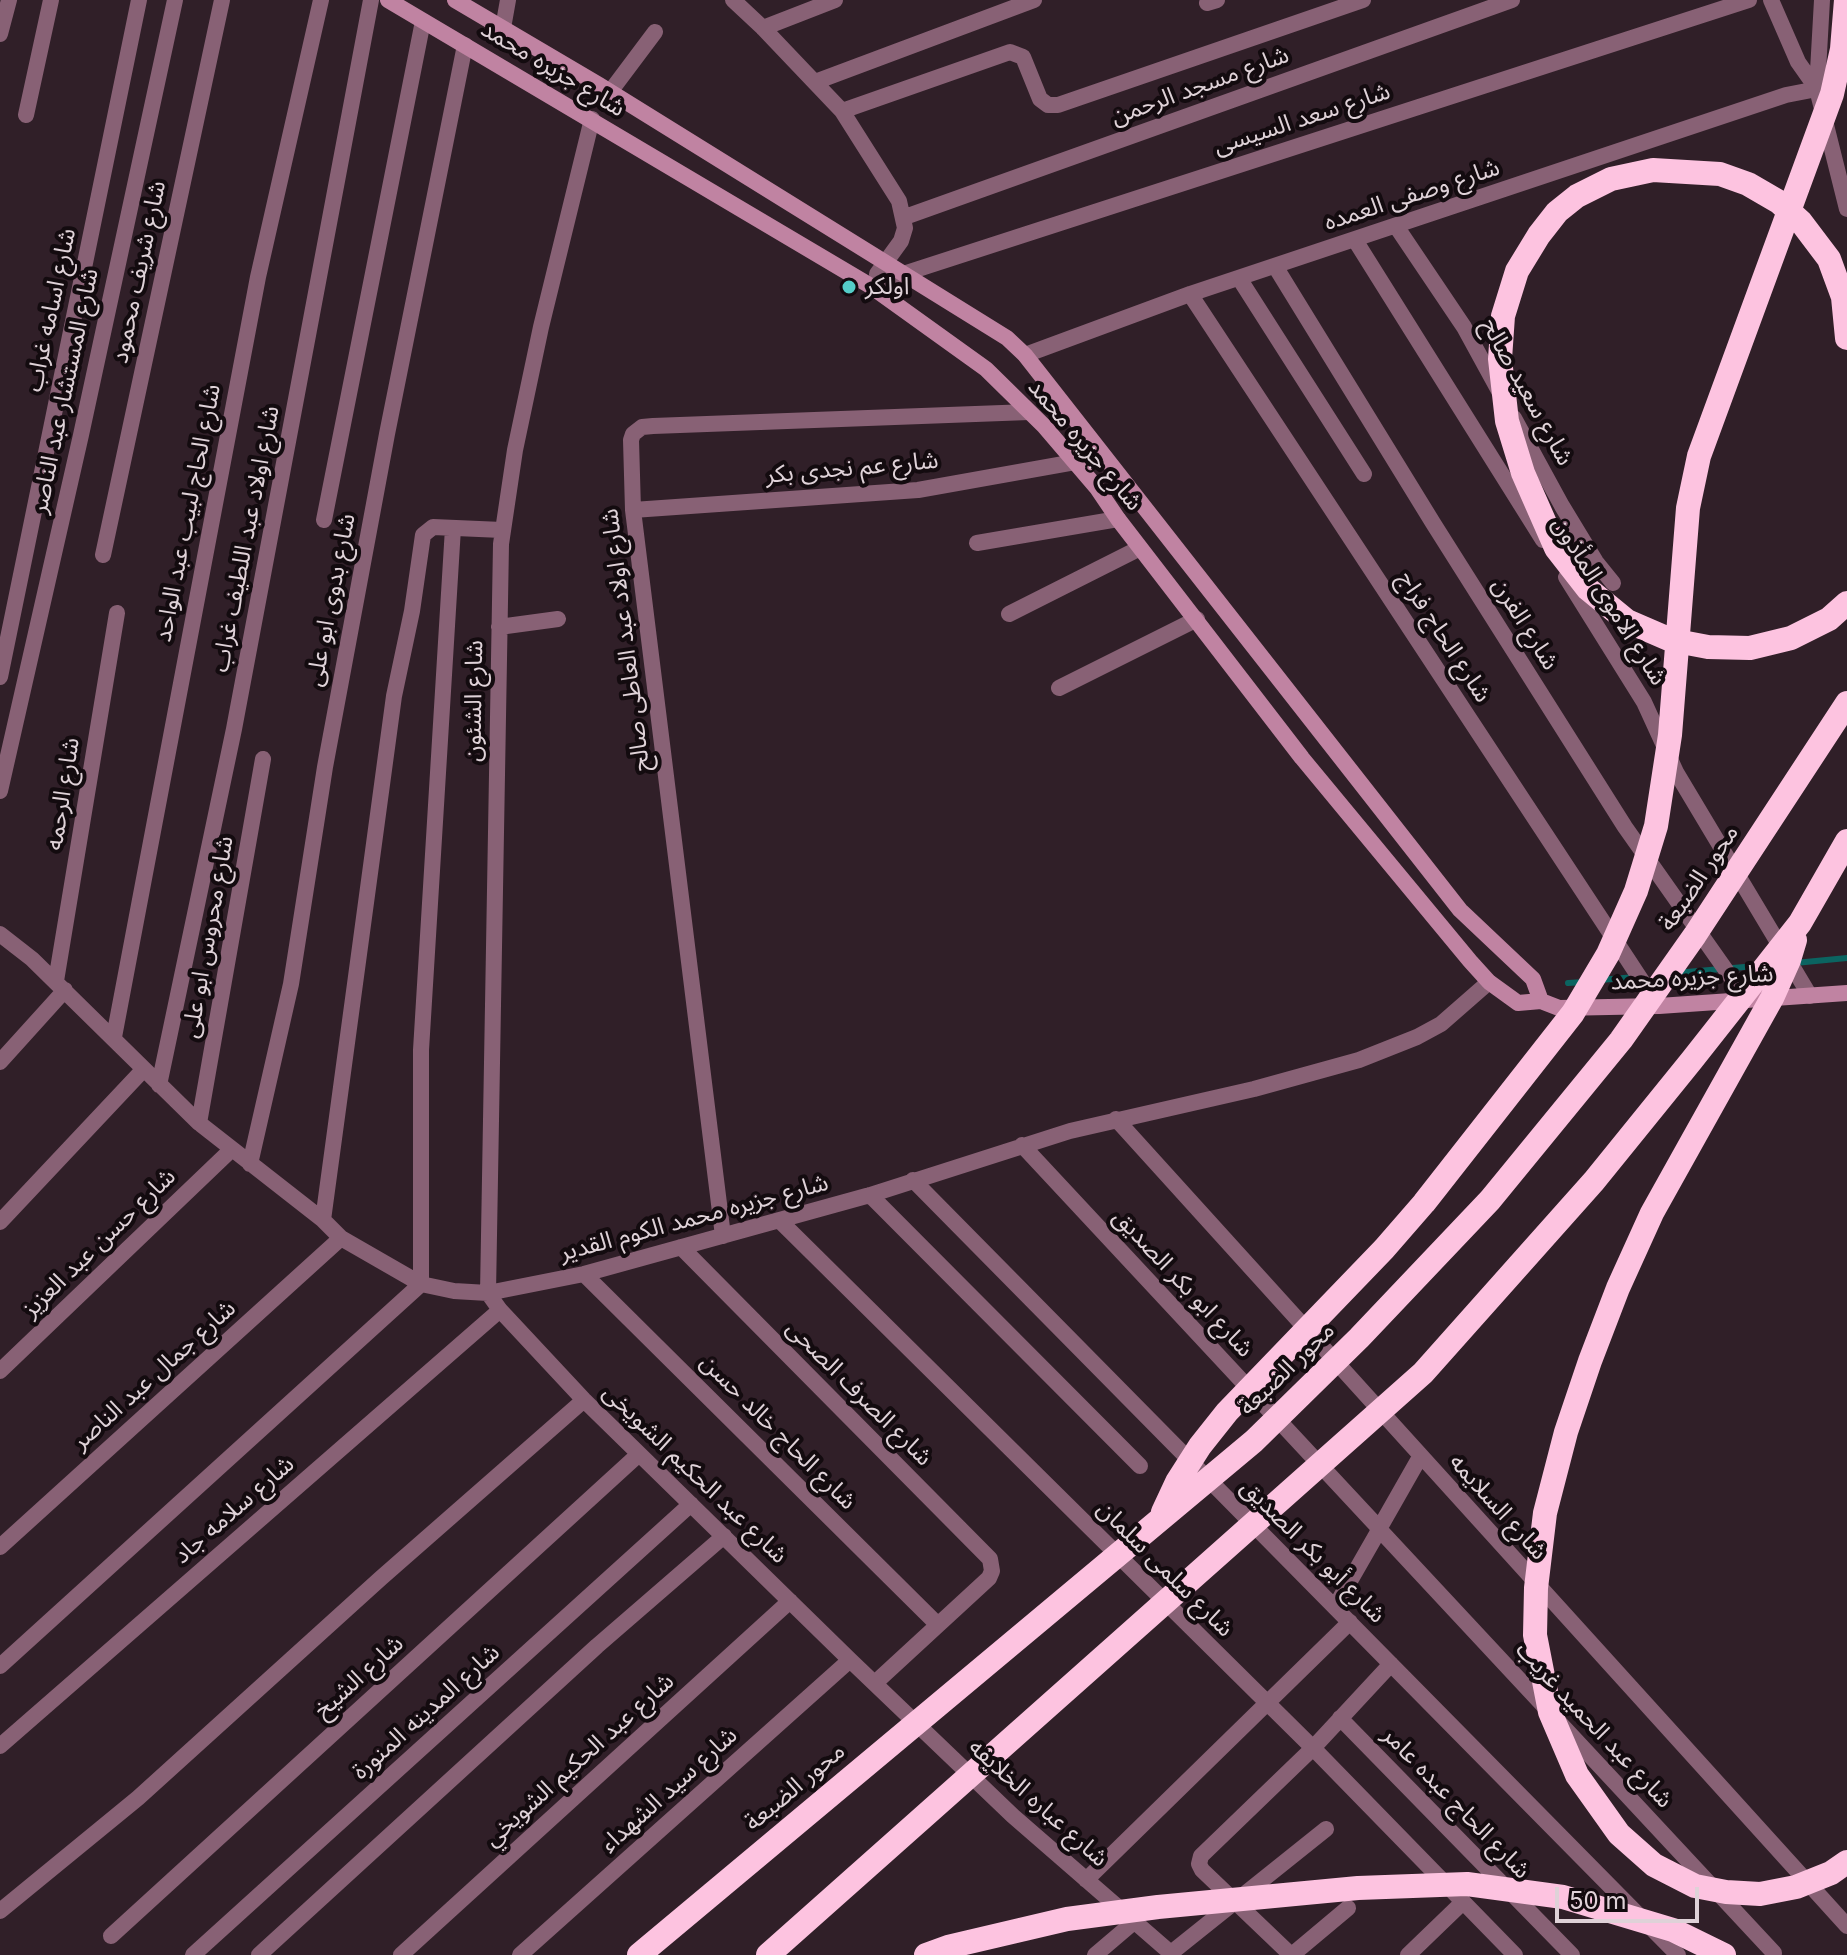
<!DOCTYPE html>
<html>
<head>
<meta charset="utf-8">
<style>
  body { margin:0 }
  #map { position:relative; width:1847px; height:1955px; overflow:hidden; background:#301f28; font-family:Inter,sans-serif }
  canvas { display:block }
  .scale { position:absolute; left:1555px; top:1887px; width:144px; height:36px; box-sizing:border-box; border:4px solid #dfd2d8; border-top:0; padding-left:10px; font-size:24px; line-height:28px; white-space:nowrap; color:#dfd2d8; -webkit-text-stroke:6px #130b0f; paint-order:stroke }
</style>
</head>
<body>
<div id="map">
<canvas width="1847" height="1955"></canvas>
<div class="scale">50 m</div>
</div>
<script>
const g = document.querySelector('canvas').getContext('2d');
g.lineJoin = 'round';
function toPath(rows) {
  const path = new Path2D();
  for (const r of rows) {
    path.moveTo(r[0], r[1]);
    for (let i = 2; i < r.length; i += 2) path.lineTo(r[i], r[i + 1]);
  }
  return path;
}
function trace(path, color, width, dash) {
  g.strokeStyle = color;
  g.lineWidth = width;
  g.lineCap = dash ? 'butt' : 'round';
  g.setLineDash(dash || []);
  g.stroke(path);
}
function drawText(font, color, halo, rows, align = 'center') {
  g.font = font + ' Inter,"Noto Sans Arabic",sans-serif';
  g.lineWidth = 8;
  g.setLineDash([]);
  g.textBaseline = 'middle';
  g.strokeStyle = halo;
  g.fillStyle = color;
  for (const [text, x, y, turn = 0] of rows) {
    g.save();
    g.translate(x, y);
    g.rotate((+turn || 0) * Math.PI / 180);
    g.textAlign = isNaN(turn) ? turn : align;
    if (halo) g.strokeText(text, 0, 0);
    g.fillText(text, 0, 0);
    g.restore();
  }
}
trace(toPath([
  [1795,963,1847,958],
  [1675,973,1756,966],
  [1600,980,1636,977],
  [1568,983,1584,982]
]), '#0b6461', 6);
trace(toPath([
  [733,0,763,28,842,111,899,201,905,228,901,241,877,274],
  [1771,0,1798,62,1817,89],
  [1822,0,1817,89,1847,209],
  [1207,3,1217,0],
  [503,28,508,0],
  [763,28,835,0],
  [0,34,9,0],
  [815,82,1034,0],
  [610,92,655,32],
  [842,111,1010,52,1023,57,1040,99,1048,105,1058,105,1363,0],
  [26,115,51,0],
  [592,119,541,327,515,450,501,544,488,1293,500,1310,584,1400,850,1660,1013,1816,1173,1955],
  [905,217,1512,0],
  [1396,226,1464,327,1499,391],
  [1355,240,1543,540],
  [1275,266,1433,523,1625,827,1747,1000],
  [1239,278,1364,474],
  [869,285,1749,0],
  [1190,294,1655,1001],
  [1025,355,1190,294,1786,95,1817,89],
  [1514,418,1562,506,1596,562,1613,583],
  [633,510,918,490,1075,462],
  [324,520,423,21],
  [977,543,1118,519],
  [103,555,222,0],
  [1566,577,1644,702,1676,772,1810,996],
  [1009,614,1140,548],
  [499,627,558,619],
  [0,677,139,0],
  [1059,688,1197,619],
  [0,791,81,435,175,0],
  [0,934,32,959,199,1123,323,1220,341,1238,421,1284,454,1291,488,1293,584,1274,870,1195,1070,1131,1254,1089,1359,1060,1417,1037,1441,1024,1489,982],
  [56,981,117,613],
  [114,1037,258,277,321,0],
  [0,1062,65,990],
  [159,1085,234,729,371,0],
  [1116,1119,1847,1926],
  [199,1123,263,759],
  [1022,1145,1377,1526,1378,1532,1335,1607],
  [250,1164,291,984,325,767,387,434,465,45],
  [913,1180,1678,1955],
  [870,1195,1140,1466],
  [323,1220,394,696,412,611,423,535,433,527,502,530],
  [779,1220,1313,1748,1515,1955],
  [0,1222,144,1069],
  [723,1236,633,510,631,440,633,434,642,427,653,426,1029,412],
  [681,1247,990,1559,992,1571,989,1578,875,1683],
  [584,1274,938,1625],
  [0,1371,231,1150],
  [1420,1457,1379,1529,1774,1953],
  [0,1547,341,1238],
  [0,1666,421,1284,421,1050,453,528],
  [1340,1718,1572,1955],
  [0,1746,500,1310],
  [1086,1880,1350,1622],
  [0,1911,138,1798,381,1578,584,1400],
  [111,1936,639,1454],
  [1171,1953,1326,1829],
  [193,1955,691,1504],
  [259,1955,597,1646,724,1536],
  [401,1955,790,1601],
  [520,1955,850,1660],
  [1095,1955,1135,1921],
  [1291,1955,1202,1870,1199,1864,1201,1856,1313,1748,1391,1664],
  [1292,1955,1348,1908],
  [1408,1955,1463,1902]
]), '#886175', 16);
trace(toPath([
  [388,0,869,285,986,369,1044,426,1097,488,1118,519,1302,758,1470,961,1489,982,1518,1003,1541,1001,1559,1008,1659,1006,1847,993],
  [455,0,599,85,1007,338,1025,355,1460,910,1533,979,1541,1001]
]), '#c083a2', 16);
trace(toPath([
  [1847,338,1843,297,1829,259,1801,222,1779,202,1748,184,1720,174,1653,170,1611,179,1577,196,1557,212,1539,235,1517,271,1503,316,1500,359,1507,421,1523,473,1556,548,1588,589,1627,621,1671,640,1708,647,1750,648,1791,638,1829,619,1847,603],
  [1795,940,1789,960,1772,998,1652,1213,1618,1288,1590,1361,1566,1432,1545,1513,1536,1588,1535,1635,1550,1712,1577,1775,1619,1834,1654,1865,1695,1886,1726,1892,1760,1894,1796,1887,1831,1873,1847,1862],
  [1163,1512,1177,1482,1200,1446,1227,1412,1384,1249,1424,1203,1573,1013,1608,954,1636,891,1656,826,1670,735,1688,508,1699,456,1832,94,1842,49,1846,0],
  [639,1955,1254,1441,1359,1338,1490,1200,1621,1040,1695,935,1847,703],
  [768,1955,1423,1373,1594,1181,1692,1060,1800,923,1847,841],
  [926,1955,948,1947,1067,1919,1158,1907,1358,1888,1467,1884,1563,1897,1673,1930,1724,1955]
]), '#fdc3e0', 24);
for (const [x, y, r, color] of [
  [849,287,8,"#54cdc8"]
]) {
  const dot = new Path2D();
  dot.arc(x, y, r, 0, 2 * Math.PI);
  g.fillStyle = color;
  g.fill(dot);
  trace(dot, '#130b0f', 3);
}
drawText('24px', '#dfd2d8', '#130b0f', [
  ["شارع جزيره محمد",553,69,31],
  ["شارع مسجد الرحمن",1200,86,-20],
  ["شارع سعد السيسى",1302,119,-18],
  ["شارع وصفى العمده",1412,195,-18],
  ["شارع شريف محمود",139,272,-78],
  ["شارع اسامه غراب",51,310,-78],
  ["شارع المستشار عبد الناصر",65,391,-78],
  ["شارع سعيد صالح",1527,392,61],
  ["شارع جزيره محمد",1085,445,50],
  ["شارع عم نجدى بكر",852,468,-5],
  ["شارع الحاج لبيب عبد الواحد",188,513,-79],
  ["شارع اولاد عبد اللطيف غراب",246,539,-79],
  ["شارع بدوى ابو على",331,600,-79],
  ["شارع الاموى المأذون",1609,601,58],
  ["شارع الفرن",1525,624,58],
  ["شارع الحاج فراج",1444,637,57],
  ["شارع اولاد عبد العاطى صالح",626,640,-97],
  ["شارع الشئون",474,701,-89],
  ["شارع الرحمه",63,794,-81],
  ["محور الضبعة",1699,878,-56],
  ["شارع محروس ابو على",208,937,-80],
  ["شارع جزيره محمد",1692,978,-3],
  ["شارع جزيره محمد الكوم القدير",694,1218,-15],
  ["شارع حسن عبد العزيز",99,1243,-44],
  ["شارع ابو بكر الصديق",1183,1283,47],
  ["محور الضبعة",1287,1369,-44],
  ["شارع جمال عبد الناصر",154,1375,-42],
  ["شارع الصرف الصحى",859,1393,45],
  ["شارع الحاج خالد حسن",778,1432,45],
  ["شارع عبد الحكيم الشويخى",695,1474,44],
  ["شارع السلايمه",1498,1507,48],
  ["شارع سلامه جاد",234,1510,-41],
  ["شارع أبو بكر الصديق",1313,1551,45],
  ["شارع سلمى سلمان",1165,1569,45],
  ["شارع الشيخ",359,1677,-42],
  ["شارع المدينه المنورة",426,1712,-42],
  ["شارع عبد الحميد غريب",1594,1725,47],
  ["شارع عبد الحكيم الشويخي",579,1760,-42],
  ["محور الضبعة",795,1787,-40],
  ["شارع سيد الشهداء",669,1790,-42],
  ["شارع عباره الخلايفه",1038,1803,42],
  ["شارع الحاج عبده عامر",1456,1803,46]
]);
drawText('24px', '#dfd2d8', '#130b0f', [
  ["اولكر",865,287]
], 'left');
</script>
</body>
</html>
